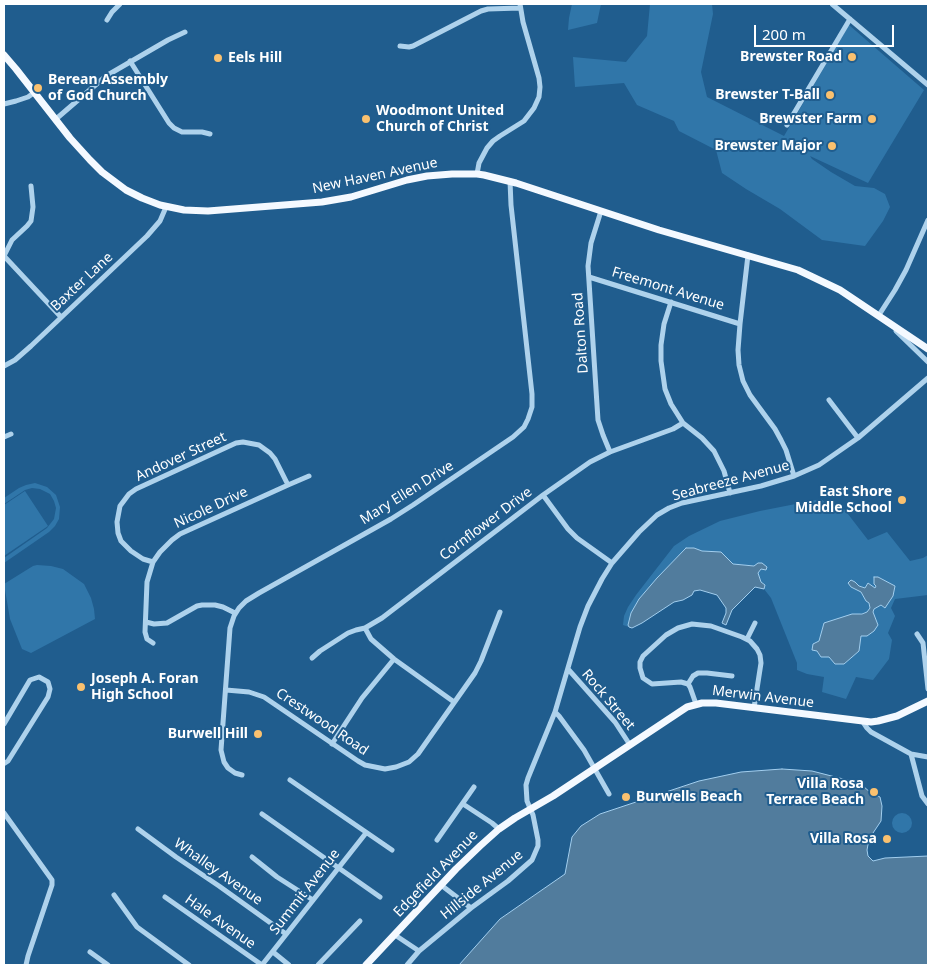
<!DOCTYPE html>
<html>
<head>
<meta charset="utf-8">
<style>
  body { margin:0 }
  #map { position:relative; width:932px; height:969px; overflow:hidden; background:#205d8e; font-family:"Noto Sans",sans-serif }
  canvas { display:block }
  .frame { position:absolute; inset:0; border:5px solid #fff; pointer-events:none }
  .scale { position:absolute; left:754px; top:25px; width:140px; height:22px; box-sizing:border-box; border:2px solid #fff; border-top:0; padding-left:6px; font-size:15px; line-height:18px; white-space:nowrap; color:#fff; -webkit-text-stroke:4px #205d8e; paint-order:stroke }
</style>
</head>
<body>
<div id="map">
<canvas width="932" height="969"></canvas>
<div class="frame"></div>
<div class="scale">200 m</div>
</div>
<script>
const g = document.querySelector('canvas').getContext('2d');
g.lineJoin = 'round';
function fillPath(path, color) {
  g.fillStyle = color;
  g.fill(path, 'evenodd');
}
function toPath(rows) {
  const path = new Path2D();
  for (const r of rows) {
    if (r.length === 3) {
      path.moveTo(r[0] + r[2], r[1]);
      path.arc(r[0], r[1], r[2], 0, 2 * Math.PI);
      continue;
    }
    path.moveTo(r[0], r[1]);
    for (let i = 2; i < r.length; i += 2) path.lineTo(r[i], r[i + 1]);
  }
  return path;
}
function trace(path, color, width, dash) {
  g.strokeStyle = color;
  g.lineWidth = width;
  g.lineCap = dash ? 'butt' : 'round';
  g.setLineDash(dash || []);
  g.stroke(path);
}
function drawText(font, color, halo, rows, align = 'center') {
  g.font = font + ' "Noto Sans",sans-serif';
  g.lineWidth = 4;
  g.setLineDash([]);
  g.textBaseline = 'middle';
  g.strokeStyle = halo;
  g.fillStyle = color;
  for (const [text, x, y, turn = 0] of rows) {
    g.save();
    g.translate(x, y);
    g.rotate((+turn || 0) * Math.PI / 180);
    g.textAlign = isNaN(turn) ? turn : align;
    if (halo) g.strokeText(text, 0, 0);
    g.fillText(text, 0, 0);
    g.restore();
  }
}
fillPath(toPath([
  [572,4,601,4,597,23,568,30,569,18],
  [650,4,712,4,713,14,701,72,707,97,784,136,849,25,924,90,868,183,810,156,812,159,831,172,855,186,874,188,885,194,890,207,883,221,865,246,822,240,780,209,746,189,722,173,716,150,679,131,674,121,637,105,624,83,575,87,573,57,626,62,647,36],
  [35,483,47,487,56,495,60,507,59,519,55,526,49,532,4,563,4,558,47,528,54,519,56,508,54,501,50,494,40,489,32,488,25,490,4,504,4,498,19,488,26,485],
  [25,491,48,526,4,556,4,505],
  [821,499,827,504,841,505,868,540,887,532,910,561,923,558,928,555,928,595,895,599,891,608,895,616,888,633,892,640,889,659,873,680,856,677,846,699,822,692,824,677,807,674,797,670,797,663,771,598,764,589,765,585,761,582,758,573,761,569,766,570,767,567,733,564,721,552,702,551,694,548,686,548,657,578,639,599,631,613,628,625,629,627,623,625,624,616,628,607,636,595,674,546,689,536,720,521,760,511],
  [878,577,885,581,885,608,881,605,874,609,861,636,859,651,844,664,835,664,830,657,821,657,817,651,819,641,824,623,867,612,870,608,869,603,866,601,855,582,858,586,866,588,875,588],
  [37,565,51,566,63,569,84,584,91,598,94,609,95,619,31,653,22,649,10,619,4,584,33,566],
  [902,823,10]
]), '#3076a9');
const water = toPath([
  [686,548,694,548,702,551,721,552,733,564,754,566,758,563,762,563,767,567,766,570,761,569,758,573,761,582,765,585,764,589,755,587,732,610,726,625,722,623,726,613,726,608,717,595,700,590,694,591,692,595,683,600,674,602,642,623,632,628,629,627,628,625,631,613,639,599,657,578,686,548],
  [874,577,878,577,895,586,893,596,885,608,881,605,874,609,873,612,878,625,874,631,867,636,861,636,859,651,844,664,835,664,829,657,821,657,817,651,812,650,813,644,819,641,824,623,852,614,862,614,867,612,870,608,869,603,866,601,861,592,851,587,848,583,851,580,855,582,859,586,865,588,868,583,875,588,876,586,874,584,874,577],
  [782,769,812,771,855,782,863,786,871,793,880,797,882,806,881,821,869,839,867,850,868,856,873,861,885,858,928,856,928,965,459,965,500,919,565,874,572,837,581,826,600,814,699,781,741,772,782,769]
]);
fillPath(water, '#517c9d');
trace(water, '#a2ceee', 1);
trace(toPath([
  [832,4,928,85],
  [107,20,112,12,120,4],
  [400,46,409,47,413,46,481,11,488,9,520,8],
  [130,61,169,123,174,128,182,132,202,132,210,134],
  [4,104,16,101,28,97,35,92],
  [56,119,106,76,168,40,185,32],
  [787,125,850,19],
  [477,174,479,163,487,148,493,141,500,136,524,121,534,108,539,97,540,87,539,78,523,22,520,4],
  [601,211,591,243,588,266,598,420,603,435,610,452],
  [748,255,740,324,738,350,739,365,743,381,750,395,775,429,781,440,786,450,794,476],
  [4,256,61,317],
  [4,256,12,240,27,226,31,221,33,207,31,186],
  [589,277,740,324],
  [671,302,664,324,661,345,661,361,665,389,671,404,683,423,702,438,714,451,724,471,730,493],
  [879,315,895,290,906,270,928,220],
  [896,331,928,362],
  [4,366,15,360,31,346,147,236,160,221,166,207],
  [829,400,858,438],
  [4,437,11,434],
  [543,495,568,529,577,538,612,563],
  [153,562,143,559,131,551,121,541,118,533,117,522,120,506,129,494,136,489,236,443,243,442,259,445,270,453,275,459,288,485,309,476],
  [146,622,154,624,167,623,197,606,202,605,215,605,223,607,235,613],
  [365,628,371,639,394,659,454,702],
  [917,634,923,643,928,689],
  [747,639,755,623],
  [153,643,147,639,145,632,147,582,153,562,160,552,172,540,180,534,288,485],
  [312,658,320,651,348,633,356,630,365,628,382,618,543,495,590,462,610,452,673,429,683,423],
  [568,669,615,722,630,745],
  [688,684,693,676,698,673,707,673,732,676],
  [226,690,249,692,264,697,358,761,365,765,385,769,396,767,409,762,418,754,475,673,481,661,500,612],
  [696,704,690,687,688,684,681,682,652,684,643,678,640,668,640,662,643,656,666,635,678,628,692,624,711,626,742,637,750,641,757,649,760,655,761,663,754,708],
  [555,712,559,716,584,750,609,794],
  [863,722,867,728,871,732,911,754,928,757],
  [4,724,30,680,39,677,48,682,50,689,48,697,8,761,5,763],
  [332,744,362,698,394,659],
  [911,754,922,796,928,804],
  [242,775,235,773,228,768,224,762,221,750,230,628,234,616,239,608,246,601,259,593,391,519,413,505,513,437,524,427,528,419,532,407,532,394,511,205,510,181],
  [290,780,392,850],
  [463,804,492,823,499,829],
  [4,813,52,880,52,885,28,956,26,965],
  [262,814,380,897],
  [138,829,176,857,219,886,286,934],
  [437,840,474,787],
  [252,857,277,877,313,900],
  [441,885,471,908],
  [114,895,137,927,189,965],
  [165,897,262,965],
  [395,935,419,951],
  [90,952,108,965],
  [273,952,289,965],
  [262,965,366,833],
  [318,965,360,921],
  [407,965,419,951,471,908,508,881,532,860,538,846,538,840,533,815,527,801,526,785,528,778,555,712,580,627,588,606,602,579,612,563,639,532,657,515,669,508,682,503,761,486,794,476,819,465,858,438,928,378]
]), '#aed2ec', 5);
trace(toPath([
  [4,55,16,69,70,138,90,160,102,172,126,190,142,198,160,205,184,210,208,211,322,202,351,197,407,180,427,176,452,174,477,174,484,175,516,183,659,230,798,270,840,290,928,349],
  [366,965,456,869,480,846,499,829,515,818,553,796,687,707,702,703,716,703,871,722,878,721,897,716,928,701]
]), '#f4f9ff', 7);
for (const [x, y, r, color] of [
  [852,57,5,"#fac16f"],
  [218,58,5,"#fac16f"],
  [38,88,5,"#fac16f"],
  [830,95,5,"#fac16f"],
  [366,119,5,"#fac16f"],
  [872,119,5,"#fac16f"],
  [832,146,5,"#fac16f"],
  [902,500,5,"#fac16f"],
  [81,687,5,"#fac16f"],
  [258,734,5,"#fac16f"],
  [874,792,5,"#fac16f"],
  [626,797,5,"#fac16f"],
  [887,839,5,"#fac16f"]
]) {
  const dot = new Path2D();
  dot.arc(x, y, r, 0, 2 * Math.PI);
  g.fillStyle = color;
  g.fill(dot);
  trace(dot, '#205d8e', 2);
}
drawText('bold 14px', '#fff', '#205d8e', [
  ["Brewster Road",842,57],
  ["Eels Hill",228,58,"left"],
  ["Berean Assembly",48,80,"left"],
  ["of God Church",48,96,"left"],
  ["Brewster T-Ball",820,95],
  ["Woodmont United",376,111,"left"],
  ["Church of Christ",376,127,"left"],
  ["Brewster Farm",862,119],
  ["Brewster Major",822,146],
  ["East Shore",892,492],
  ["Middle School",892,508],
  ["Joseph A. Foran",91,679,"left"],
  ["High School",91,695,"left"],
  ["Burwell Hill",248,734],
  ["Villa Rosa",864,784],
  ["Terrace Beach",864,800],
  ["Burwells Beach",636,797,"left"],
  ["Villa Rosa",877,839]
], 'right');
drawText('14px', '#fff', '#205d8e', [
  ["New Haven Avenue",375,176,-12],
  ["Baxter Lane",82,282,-43],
  ["Freemont Avenue",668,289,17],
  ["Dalton Road",581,333,-94],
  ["Andover Street",181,457,-25],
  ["Seabreeze Avenue",731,481,-15],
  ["Mary Ellen Drive",407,493,-32],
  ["Nicole Drive",211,508,-25],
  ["Cornflower Drive",486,524,-37],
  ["Merwin Avenue",763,697,7],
  ["Rock Street",608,700,50],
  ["Crestwood Road",322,722,34],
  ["Whalley Avenue",218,872,35],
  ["Edgefield Avenue",436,874,-46],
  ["Hillside Avenue",482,885,-39],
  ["Summit Avenue",305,892,-52],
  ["Hale Avenue",220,922,35]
]);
</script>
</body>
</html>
